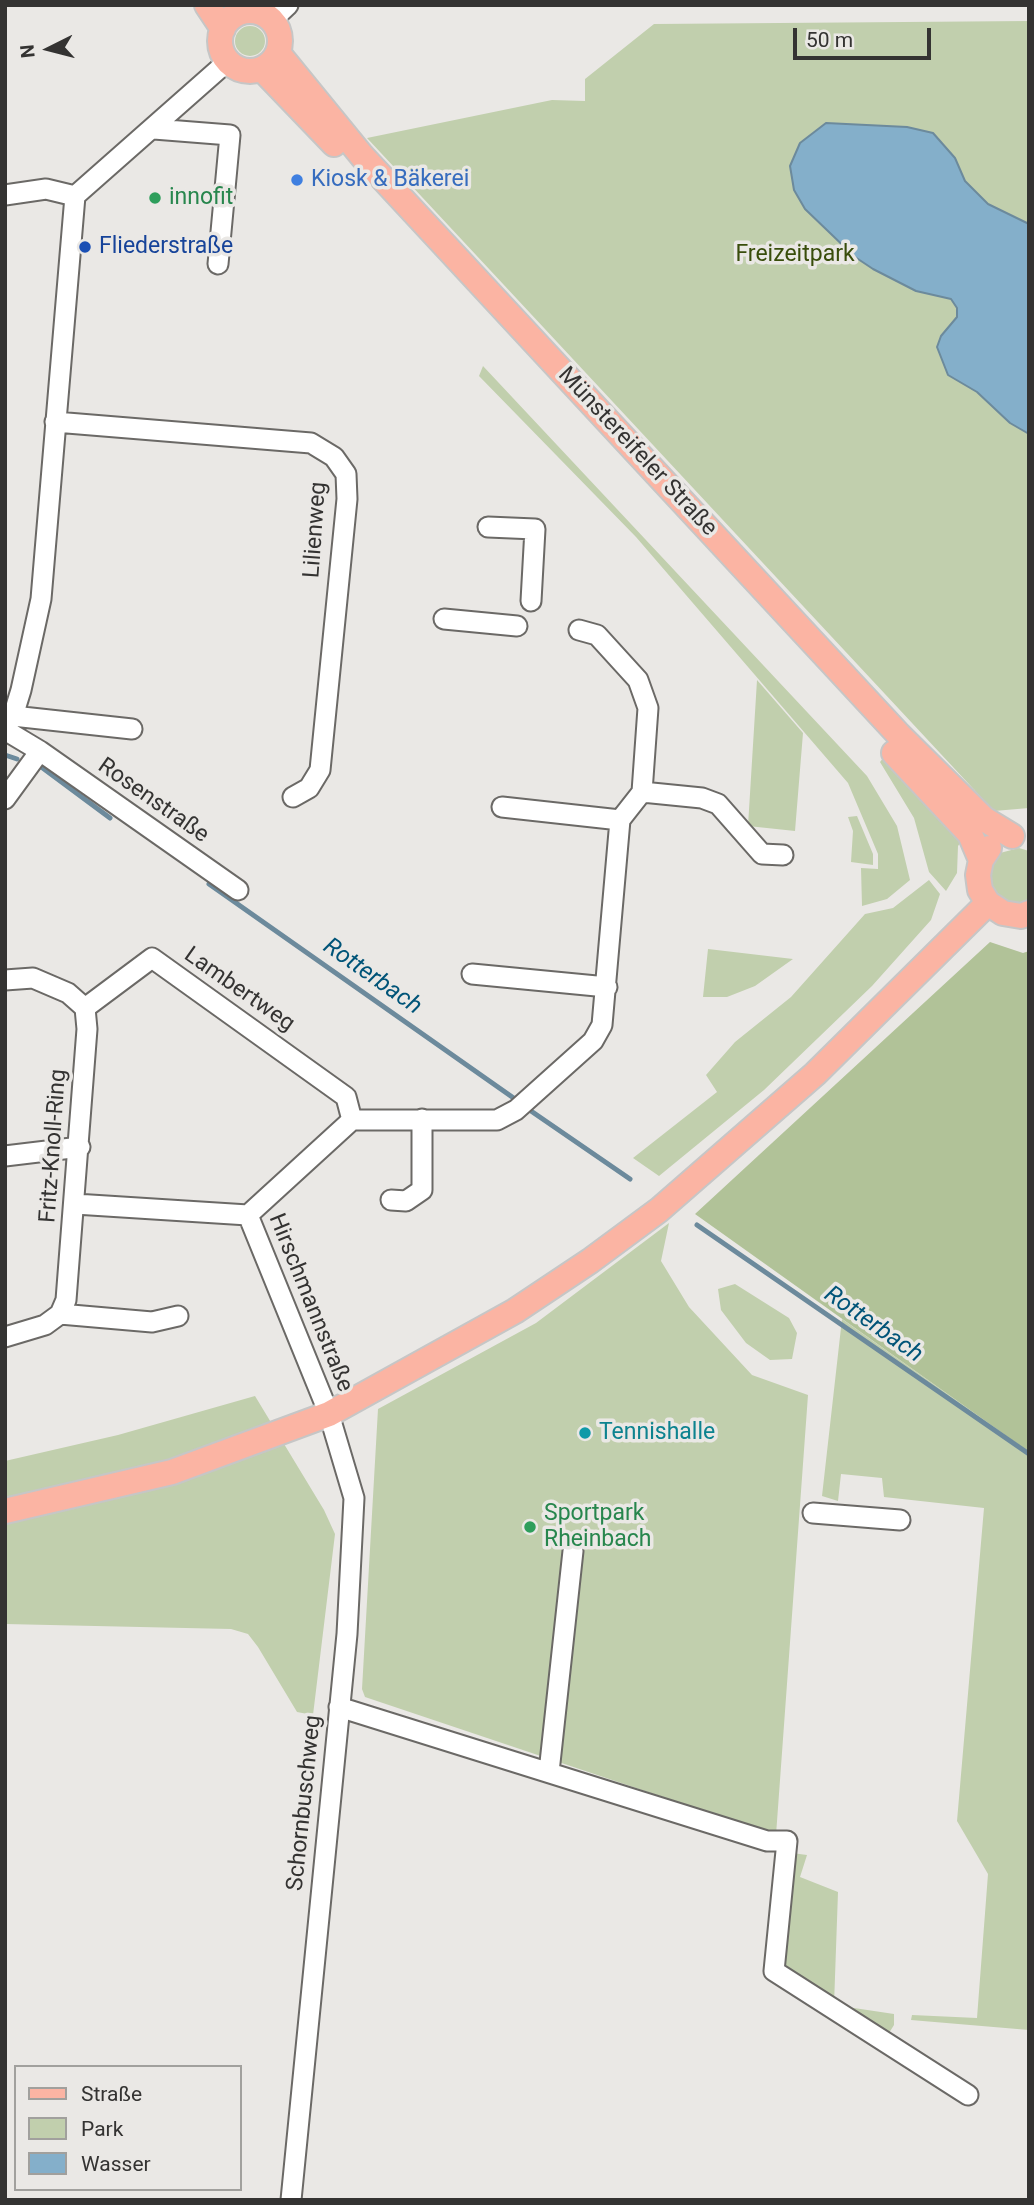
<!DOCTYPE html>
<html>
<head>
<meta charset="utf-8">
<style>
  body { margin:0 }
  #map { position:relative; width:1034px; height:2205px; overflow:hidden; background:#eae8e5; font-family:Roboto,sans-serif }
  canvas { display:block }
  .frame { position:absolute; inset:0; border:7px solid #343332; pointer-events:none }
  .legend { position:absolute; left:14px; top:2065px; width:228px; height:126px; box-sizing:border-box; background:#eae8e5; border:2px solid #a1a09d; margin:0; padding:9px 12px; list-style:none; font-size:21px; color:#343332 }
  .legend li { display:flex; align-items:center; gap:14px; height:35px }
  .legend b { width:35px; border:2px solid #a1a09d }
  .north { position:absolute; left:14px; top:14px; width:70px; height:70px; -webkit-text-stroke:5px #eae8e5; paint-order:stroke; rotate:264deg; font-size:19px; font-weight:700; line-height:28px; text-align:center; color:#343332 }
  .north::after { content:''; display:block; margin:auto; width:24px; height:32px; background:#343332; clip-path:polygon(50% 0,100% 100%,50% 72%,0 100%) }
  .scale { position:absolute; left:793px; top:28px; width:138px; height:32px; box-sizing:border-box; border:4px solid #343332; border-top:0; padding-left:9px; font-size:21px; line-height:24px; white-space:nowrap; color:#343332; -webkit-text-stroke:5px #eae8e5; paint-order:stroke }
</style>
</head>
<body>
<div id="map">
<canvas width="1034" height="2205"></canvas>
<div class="frame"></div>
<ul class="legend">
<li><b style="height:9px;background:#fbb4a3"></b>Straße</li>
<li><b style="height:19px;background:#c1cfad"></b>Park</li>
<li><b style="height:19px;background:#84afca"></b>Wasser</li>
</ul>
<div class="north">N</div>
<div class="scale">50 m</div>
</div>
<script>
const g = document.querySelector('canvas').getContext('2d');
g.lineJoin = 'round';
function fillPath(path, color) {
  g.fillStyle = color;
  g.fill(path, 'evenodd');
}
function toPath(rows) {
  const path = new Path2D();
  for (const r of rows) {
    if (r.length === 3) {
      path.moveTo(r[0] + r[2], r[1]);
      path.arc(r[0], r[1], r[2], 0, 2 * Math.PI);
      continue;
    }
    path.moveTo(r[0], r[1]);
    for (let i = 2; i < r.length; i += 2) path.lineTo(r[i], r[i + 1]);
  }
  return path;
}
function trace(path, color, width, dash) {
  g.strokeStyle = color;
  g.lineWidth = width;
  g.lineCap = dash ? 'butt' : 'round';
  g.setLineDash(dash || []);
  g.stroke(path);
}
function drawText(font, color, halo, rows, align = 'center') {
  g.font = font + ' Roboto,sans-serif';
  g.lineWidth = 7;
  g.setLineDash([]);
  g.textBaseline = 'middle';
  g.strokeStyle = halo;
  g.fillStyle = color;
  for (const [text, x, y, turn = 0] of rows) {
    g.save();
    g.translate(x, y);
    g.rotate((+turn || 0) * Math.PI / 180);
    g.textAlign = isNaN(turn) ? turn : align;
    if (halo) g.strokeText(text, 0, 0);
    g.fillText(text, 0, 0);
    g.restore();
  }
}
fillPath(toPath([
  [1029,21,1029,808,994,811,367,138,552,100,585,101,585,79,654,24],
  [250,41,15],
  [483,366,867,776,897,826,910,880,887,899,862,906,861,868,878,869,878,854,848,783,636,537,479,376],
  [757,680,803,733,795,831,748,826],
  [888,752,967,834,958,846,957,873,946,891,929,872,914,818,880,762],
  [857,816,873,854,873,865,851,862,853,831,848,817],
  [1019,848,1029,851,1029,905,1011,907,989,889,989,869,1000,853],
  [929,880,940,894,931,920,872,986,764,1090,659,1176,633,1158,717,1092,706,1075,735,1042,791,997,865,914,893,908],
  [708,949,793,959,755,986,727,997,703,997],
  [669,1223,661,1261,689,1307,752,1375,808,1395,776,1835,365,1697,362,1689,378,1409,536,1323],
  [735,1284,789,1318,797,1333,792,1359,770,1360,746,1343,721,1310,718,1289],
  [842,1319,1029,1452,1029,2030,911,2020,912,2015,977,2018,988,1874,957,1821,984,1508,884,1497,882,1478,841,1474,838,1501,822,1496],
  [255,1396,324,1510,335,1534,313,1715,297,1712,258,1647,248,1634,231,1629,5,1624,5,1461,118,1435],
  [792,1853,807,1855,800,1877,838,1892,834,2005,894,2014,894,2025,889,2033,879,2033,834,2005,781,1966]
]), '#c1cfad');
fillPath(toPath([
  [990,942,1023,953,1029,951,1029,1452,695,1214]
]), '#b1c298');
const water = toPath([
  [826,123,907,127,933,133,955,158,965,181,988,204,1029,224,1029,434,1010,423,977,392,948,375,937,347,941,336,957,317,957,308,951,299,916,291,873,269,855,257,805,209,794,190,790,166,800,143,826,123]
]);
fillPath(water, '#84afca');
trace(water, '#6c8a9c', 2);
trace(toPath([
  [5,755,17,759],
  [40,766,110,818],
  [209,884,515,1099],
  [531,1111,630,1179],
  [697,1225,1029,1454]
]), '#6c8a9c', 5);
const minor = toPath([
  [272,20,288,5],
  [154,129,230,135,218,264],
  [5,195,46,189,75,196],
  [55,422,311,443,334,457,346,474,347,499,320,770,309,788,293,797],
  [488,527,535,529,531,601],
  [444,619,517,626],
  [13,716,132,729],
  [5,726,13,716,21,690,41,599,75,196,228,61],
  [5,730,40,751,238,890],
  [642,792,702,798,718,804,762,854,783,855],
  [5,799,40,751],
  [502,807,620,820],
  [472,974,607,987],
  [5,980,33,978,68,993,85,1008,87,1029,66,1300,60,1314,45,1325,5,1337],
  [85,1008,152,958,346,1097,352,1120],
  [5,1156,80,1147],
  [391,1200,406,1201,422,1190,422,1119],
  [75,1204,248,1215],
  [248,1215,329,1414,354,1498,347,1634,291,2200],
  [248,1215,352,1120,497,1120,516,1110,593,1041,602,1025,620,820,642,792,648,708,638,680,597,635,579,630],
  [60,1314,152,1322,178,1316],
  [813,1513,900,1520],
  [339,1707,767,1841,787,1841,774,1971,968,2095],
  [549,1772,573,1551]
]);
const major = toPath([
  [207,5,223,29],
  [250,41,30],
  [278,53,362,156,899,735,984,819,1012,836],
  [262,69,334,144],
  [894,753,970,834,981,860],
  [989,848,981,860,978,875,980,890,988,903,1003,913,1021,916,1029,913],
  [5,1511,172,1472,329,1414,515,1311,590,1261,659,1210,815,1074,988,903]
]);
trace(minor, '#6b6966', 23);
trace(major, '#c6c6c6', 28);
trace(minor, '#fff', 19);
trace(major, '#fbb4a3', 24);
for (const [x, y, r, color] of [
  [297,180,7,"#3f7fe0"],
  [155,198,7,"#2e9e5b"],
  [85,247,7,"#1a4fb4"],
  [585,1433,7,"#0f9aa8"],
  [530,1527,7,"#2e9e5b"]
]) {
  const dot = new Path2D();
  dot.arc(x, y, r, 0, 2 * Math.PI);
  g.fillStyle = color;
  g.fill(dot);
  trace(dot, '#eae8e5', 2.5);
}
drawText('23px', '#366cbe', '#eae8e5', [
  ["Kiosk & Bäkerei",311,180]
], 'left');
drawText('23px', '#27864d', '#eae8e5', [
  ["innofit",169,198],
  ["Sportpark",544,1514],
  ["Rheinbach",544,1540]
], 'left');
drawText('23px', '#164399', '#eae8e5', [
  ["Fliederstraße",99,247]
], 'left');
drawText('23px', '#394d0b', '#eae8e5', [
  ["Freizeitpark",795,255]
]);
drawText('23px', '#343332', '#eae8e5', [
  ["Münstereifeler Straße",637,452,47],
  ["Lilienweg",316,530,-86],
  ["Rosenstraße",153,801,35],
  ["Lambertweg",239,990,35],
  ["Fritz-Knoll-Ring",54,1146,-86],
  ["Hirschmannstraße",310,1303,68],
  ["Schornbuschweg",305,1803,-84]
]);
drawText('23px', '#0d838f', '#eae8e5', [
  ["Tennishalle",599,1433]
], 'left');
drawText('italic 24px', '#005478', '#eae8e5', [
  ["Rotterbach",372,977,35],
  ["Rotterbach",873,1325,35]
]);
</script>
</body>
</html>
